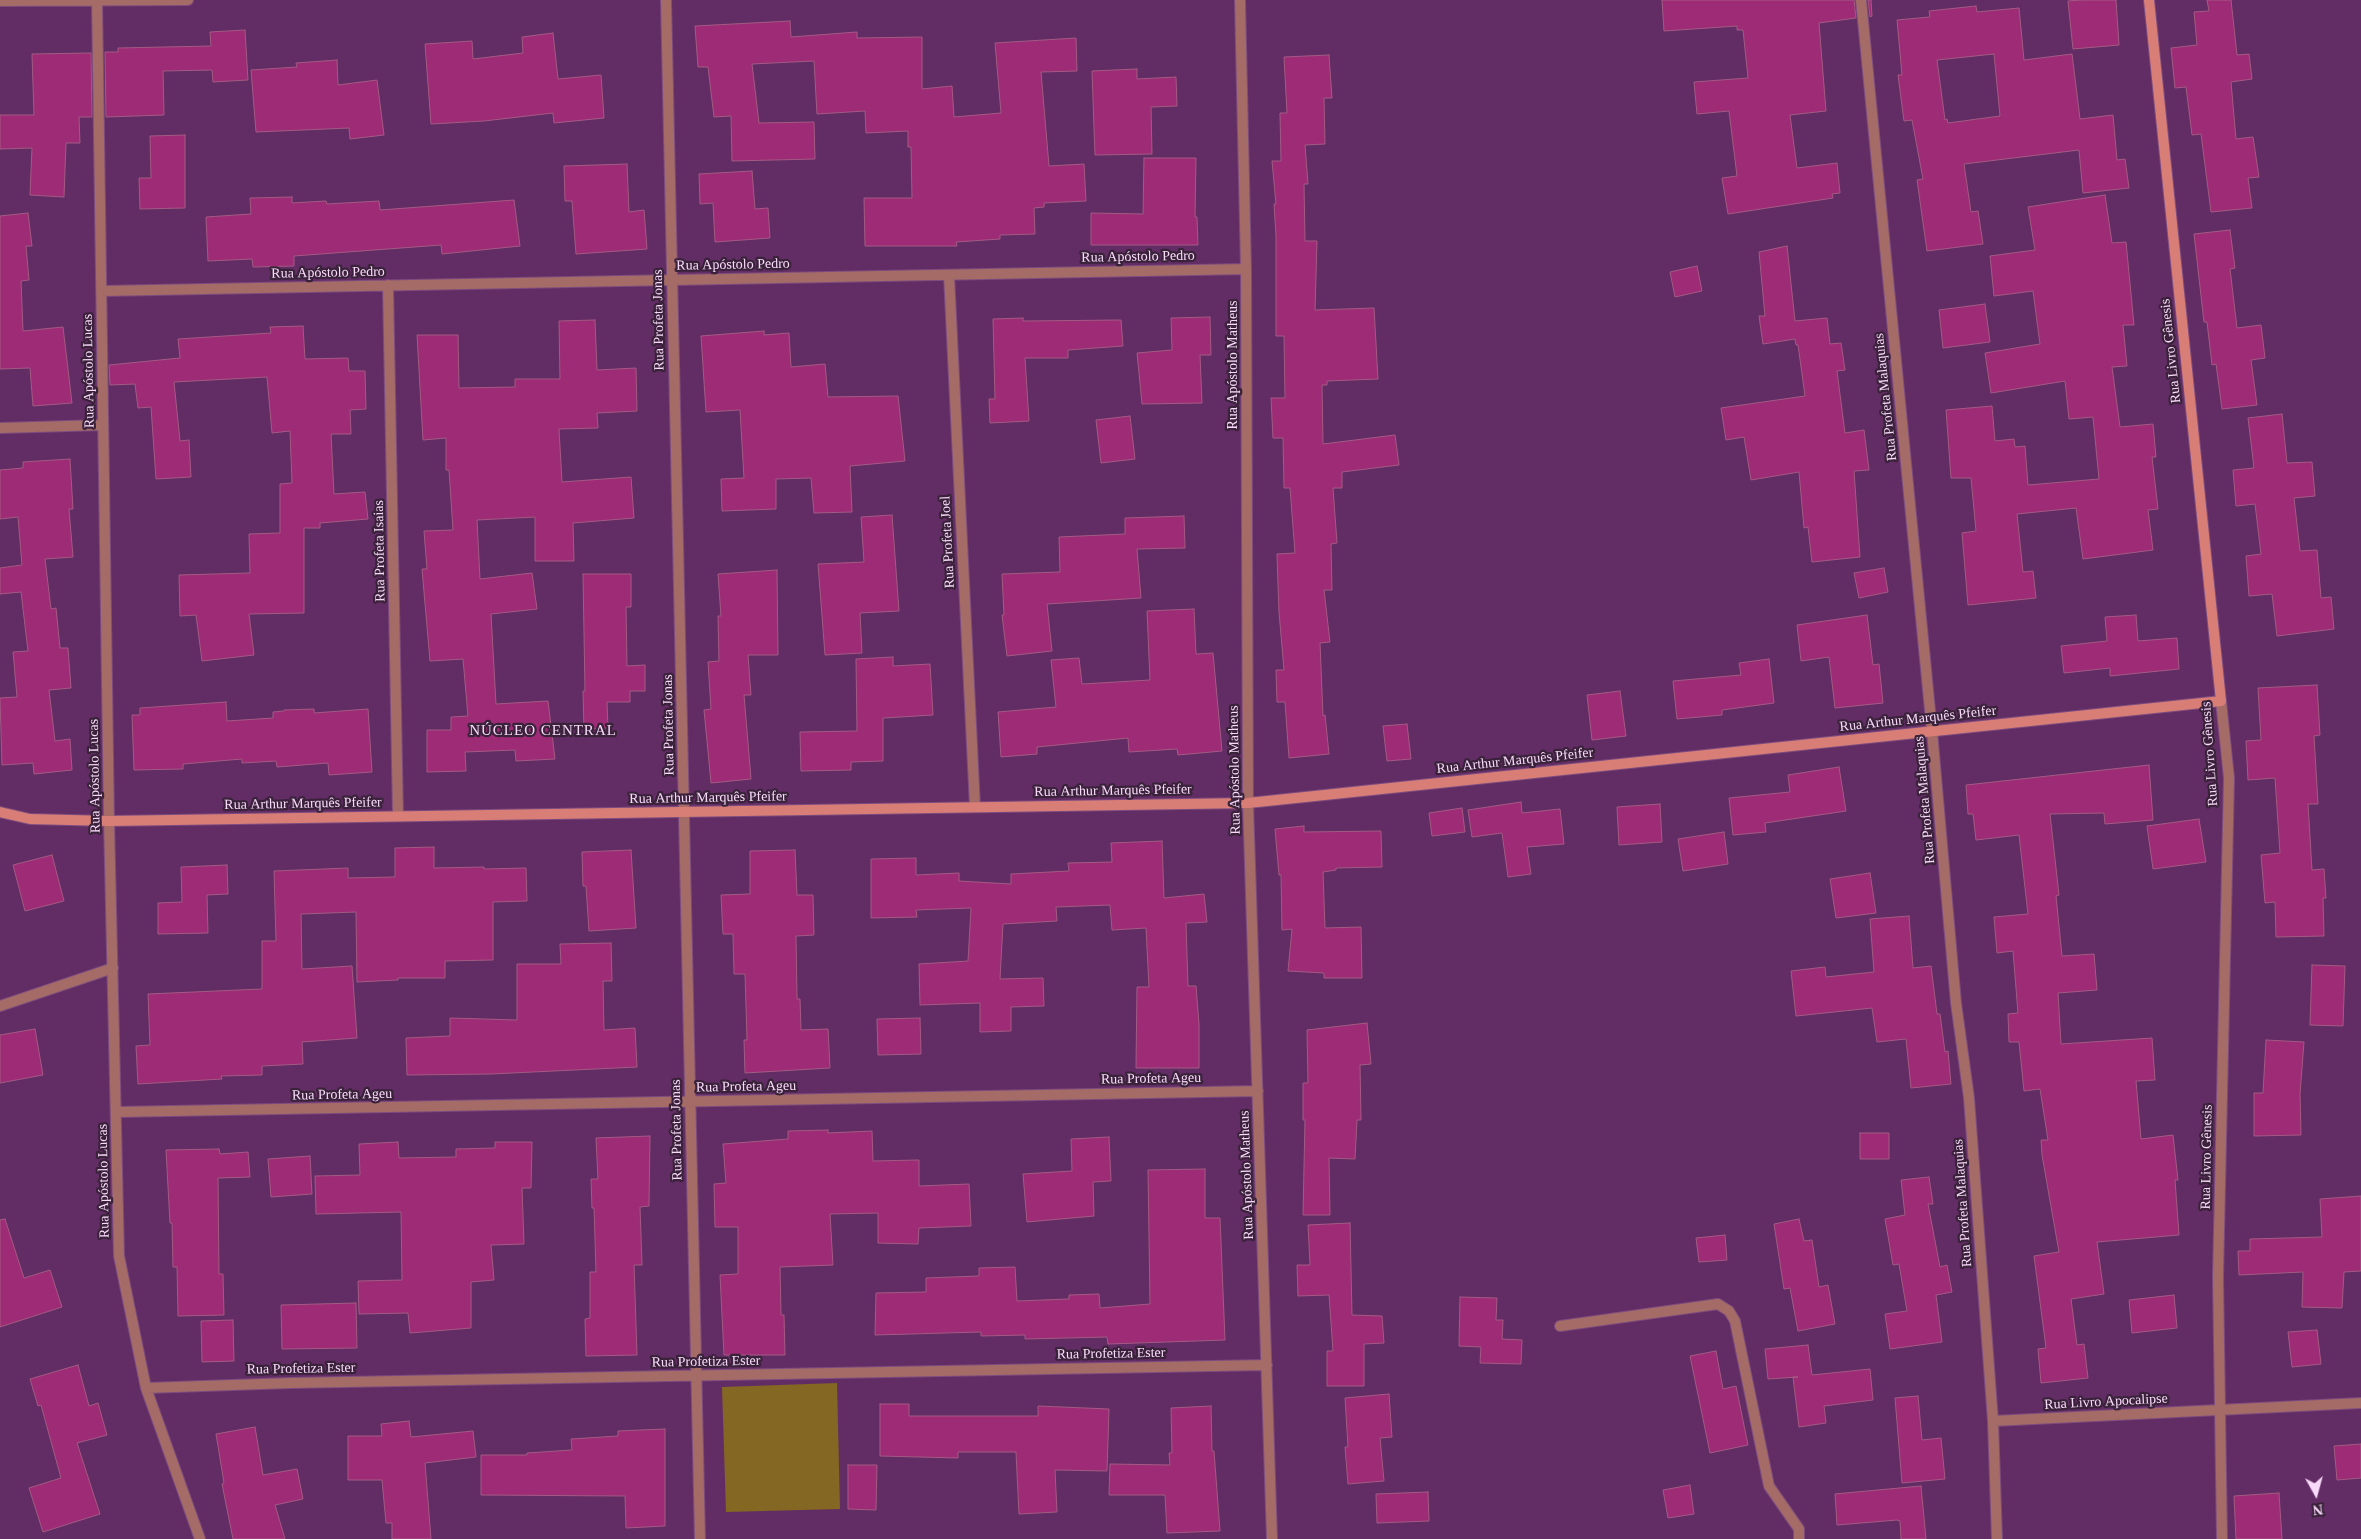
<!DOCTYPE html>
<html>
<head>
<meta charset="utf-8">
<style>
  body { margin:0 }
  #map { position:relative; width:2361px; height:1539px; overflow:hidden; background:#622d64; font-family:Georgia,serif }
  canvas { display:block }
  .north { position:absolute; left:2291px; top:1469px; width:50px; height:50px; -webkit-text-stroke:4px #39223a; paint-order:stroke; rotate:173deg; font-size:14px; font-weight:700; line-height:20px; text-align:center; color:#f9dafa }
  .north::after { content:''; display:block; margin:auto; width:18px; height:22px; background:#f9dafa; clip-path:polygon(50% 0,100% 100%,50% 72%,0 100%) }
</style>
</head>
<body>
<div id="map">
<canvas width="2361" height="1539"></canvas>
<div class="north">N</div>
</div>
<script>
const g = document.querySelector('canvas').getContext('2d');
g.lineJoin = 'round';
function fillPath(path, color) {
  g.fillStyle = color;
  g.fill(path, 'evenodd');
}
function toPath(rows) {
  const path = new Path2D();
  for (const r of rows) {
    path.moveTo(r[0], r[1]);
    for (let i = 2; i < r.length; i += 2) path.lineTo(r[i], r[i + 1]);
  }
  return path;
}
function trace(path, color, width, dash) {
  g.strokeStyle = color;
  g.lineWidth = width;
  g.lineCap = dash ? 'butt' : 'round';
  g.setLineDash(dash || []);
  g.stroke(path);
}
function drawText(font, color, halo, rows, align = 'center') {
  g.font = font + ' Georgia,serif';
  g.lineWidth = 4.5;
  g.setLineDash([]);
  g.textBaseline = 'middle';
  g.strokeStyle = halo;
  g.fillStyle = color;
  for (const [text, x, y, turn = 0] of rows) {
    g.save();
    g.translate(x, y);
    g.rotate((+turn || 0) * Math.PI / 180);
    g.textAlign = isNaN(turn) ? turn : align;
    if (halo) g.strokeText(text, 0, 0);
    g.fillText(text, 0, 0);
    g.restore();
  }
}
fillPath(toPath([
  [837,1383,840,1509,726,1512,722,1387]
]), '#836722');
const building = toPath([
  [1662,0,1854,0,1856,18,1819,23,1826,111,1790,115,1797,168,1837,163,1840,193,1832,194,1833,198,1728,214,1722,178,1737,176,1729,111,1697,114,1694,82,1748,78,1743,30,1737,30,1737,26,1664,31,1662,0],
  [1868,0,1871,0,1872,16,1870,17,1868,0],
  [2081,0,2116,0,2119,45,2073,49,2068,1,2081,0],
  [2207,0,2231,0,2237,55,2249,54,2252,79,2231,82,2236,139,2253,137,2259,177,2248,178,2252,208,2211,212,2201,134,2192,135,2186,87,2175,88,2171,48,2197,45,2194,12,2209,11,2207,0],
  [1976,6,1977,12,2019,8,2024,60,2072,54,2080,119,2113,115,2117,160,2125,159,2129,188,2083,193,2079,150,1964,164,1971,212,1978,211,1983,244,1927,251,1917,180,1923,179,1912,120,1904,121,1898,75,1902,75,1897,20,1930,17,1929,11,1976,6],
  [1994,54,2000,116,1948,123,1947,119,1945,120,1937,60,1994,54],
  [790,21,791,37,857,32,857,38,922,37,922,89,952,86,954,117,1001,113,995,43,1076,38,1077,71,1041,72,1049,166,1084,164,1086,201,1044,203,1044,207,1034,208,1035,234,1000,235,1000,239,956,242,957,246,865,246,864,198,912,198,911,147,908,147,908,131,866,133,865,111,817,114,814,61,752,64,759,123,814,122,815,159,732,161,731,116,714,117,708,67,698,67,695,26,790,21],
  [245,30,248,80,213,82,212,70,163,71,164,115,106,117,105,52,118,52,118,48,211,46,210,32,245,30],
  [553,33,558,79,601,75,604,118,554,123,553,113,484,121,431,124,425,44,472,41,473,59,523,53,522,37,553,33],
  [91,53,92,117,79,117,80,143,66,143,64,197,30,195,32,148,0,149,0,115,34,115,32,54,91,53],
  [1329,55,1332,98,1324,98,1325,144,1305,145,1308,184,1304,184,1305,241,1317,241,1315,310,1374,308,1378,379,1327,381,1327,385,1322,385,1323,444,1395,435,1399,465,1342,472,1342,488,1333,488,1337,543,1331,544,1332,590,1324,590,1330,642,1320,643,1323,716,1325,715,1329,754,1289,758,1285,702,1277,702,1276,670,1284,670,1279,612,1277,554,1295,553,1290,488,1284,488,1283,438,1273,438,1271,398,1285,398,1284,336,1276,336,1276,236,1274,204,1276,204,1272,161,1281,161,1280,113,1287,113,1284,57,1329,55],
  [337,60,338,85,377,80,384,135,350,139,349,128,256,132,251,70,297,67,296,63,337,60],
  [1137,69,1137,79,1176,77,1177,106,1151,107,1152,154,1095,155,1092,71,1137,69],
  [185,135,185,208,140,209,139,178,151,178,150,136,185,135],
  [1144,158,1196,158,1195,217,1197,217,1198,245,1091,245,1091,213,1143,214,1144,158],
  [627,164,629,212,644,210,647,249,576,254,572,201,565,201,564,166,627,164],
  [752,171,755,209,768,208,770,238,715,242,713,203,700,204,699,174,752,171],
  [2105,195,2112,243,2126,242,2134,325,2123,325,2127,366,2112,367,2120,427,2153,424,2156,457,2152,457,2158,509,2148,510,2153,550,2083,559,2076,508,2017,514,2023,572,2033,571,2036,598,1968,605,1962,533,1976,531,1971,478,1951,478,1946,410,1992,406,1995,441,2014,439,2015,447,2025,446,2028,485,2099,479,2093,417,2069,419,2065,381,1991,393,1985,353,2040,344,2033,291,1994,296,1990,256,2035,250,2028,207,2105,195],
  [292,197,292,203,326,201,327,204,379,201,380,210,514,200,520,246,442,254,441,245,294,256,294,266,253,267,252,259,208,261,206,217,251,214,250,198,292,197],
  [28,213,32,246,26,246,29,280,21,281,23,331,63,327,72,403,33,406,30,368,0,369,0,216,28,213],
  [2230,230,2235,268,2230,269,2237,328,2261,325,2265,358,2251,360,2257,405,2222,409,2216,364,2212,365,2207,322,2204,322,2194,234,2230,230],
  [1787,246,1795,321,1827,318,1830,344,1841,343,1845,370,1837,371,1845,433,1864,430,1869,470,1854,471,1860,557,1812,562,1808,527,1804,528,1799,472,1751,480,1744,437,1726,440,1721,408,1805,396,1798,345,1796,345,1795,339,1763,344,1759,316,1765,316,1759,252,1787,246],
  [1697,266,1702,291,1675,297,1670,272,1697,266],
  [1985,304,1990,342,1943,348,1939,310,1985,304],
  [1210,317,1211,355,1200,355,1202,403,1142,404,1137,353,1172,350,1171,318,1210,317],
  [1023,318,1023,321,1121,320,1123,346,1068,350,1068,358,1025,358,1029,421,990,423,989,399,995,399,993,319,1023,318],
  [595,320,597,370,636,368,637,411,597,413,598,428,559,429,562,482,631,477,634,518,573,523,574,561,535,561,535,517,477,520,480,579,532,573,537,609,491,614,496,704,548,701,555,759,516,761,515,750,465,752,466,771,427,772,427,730,451,730,451,717,468,716,463,659,430,661,422,569,427,569,424,531,453,530,449,470,446,470,446,438,423,440,417,335,458,335,459,388,515,387,515,379,560,379,559,321,595,320],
  [303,326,305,359,348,358,349,371,365,371,366,409,350,410,351,434,331,434,334,494,365,492,368,519,320,523,320,528,304,528,304,613,249,614,254,655,202,661,196,615,180,616,179,575,250,573,249,534,280,533,280,484,292,483,290,431,272,433,267,377,174,382,180,441,189,440,191,477,156,479,151,407,138,408,135,384,110,385,109,365,180,358,178,339,271,333,270,327,303,326],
  [764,331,764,335,789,333,791,367,825,364,828,397,898,396,905,461,850,466,852,512,814,513,811,478,776,479,776,509,722,511,721,479,744,478,740,410,706,412,701,336,764,331],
  [2282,414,2287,463,2312,462,2315,496,2294,498,2300,551,2317,550,2321,598,2331,597,2334,629,2277,636,2272,594,2249,596,2246,556,2261,554,2255,504,2236,506,2233,470,2254,468,2248,418,2282,414],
  [1130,416,1135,459,1101,463,1096,420,1130,416],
  [70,459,73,509,69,509,73,557,45,559,51,609,56,608,60,648,68,648,71,688,49,690,55,741,70,739,72,770,34,774,33,763,2,765,0,698,17,697,13,652,28,651,21,592,0,594,0,568,22,565,18,517,0,519,0,470,23,468,23,462,70,459],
  [892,515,899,611,860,613,862,653,825,655,818,564,864,562,861,517,892,515],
  [1184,516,1185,548,1137,549,1141,598,1047,604,1052,651,1007,656,1002,615,1004,615,1002,574,1060,572,1059,537,1125,534,1125,518,1184,516],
  [1884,568,1888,592,1859,598,1854,573,1884,568],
  [777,570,778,655,748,655,751,695,744,695,751,779,711,783,704,710,711,709,708,662,719,661,718,616,721,616,718,574,777,570],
  [583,574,631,574,631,607,626,607,627,666,645,665,645,691,630,691,630,702,607,702,608,728,584,729,583,691,585,691,583,574],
  [1194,609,1196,654,1213,653,1222,751,1178,755,1177,749,1129,752,1128,738,1037,747,1037,754,1001,757,998,712,1056,707,1051,660,1079,658,1082,684,1150,680,1147,611,1194,609],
  [1867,615,1873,665,1879,664,1883,703,1835,708,1829,657,1801,661,1797,625,1867,615],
  [2136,615,2138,641,2177,638,2179,669,2110,676,2110,668,2064,673,2061,646,2107,641,2105,617,2136,615],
  [893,657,893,666,930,664,933,715,883,718,883,761,851,762,851,770,801,771,800,732,857,731,856,659,893,657],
  [1769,659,1774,703,1722,710,1722,715,1677,719,1673,681,1741,675,1739,663,1769,659],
  [2317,685,2320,735,2314,736,2318,804,2308,804,2312,870,2324,869,2326,898,2323,898,2324,936,2276,937,2275,902,2265,903,2261,855,2280,853,2275,778,2248,780,2246,741,2261,740,2258,688,2317,685],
  [1620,691,1626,736,1592,740,1587,695,1620,691],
  [226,702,227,721,273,718,273,712,284,711,284,710,314,709,314,713,368,709,372,772,329,775,328,763,277,767,276,761,242,763,242,759,183,764,183,769,134,770,132,715,140,715,140,708,226,702],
  [1407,724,1411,759,1387,761,1383,726,1407,724],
  [2149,765,2153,820,2105,824,2104,813,2050,814,2059,895,2056,896,2062,956,2094,954,2097,990,2058,993,2061,1044,2152,1038,2155,1080,2136,1081,2141,1139,2173,1135,2178,1180,2175,1180,2179,1235,2097,1242,2104,1294,2071,1299,2077,1345,2084,1344,2088,1378,2041,1383,2038,1349,2046,1348,2034,1256,2059,1252,2042,1155,2041,1140,2048,1140,2040,1089,2024,1091,2019,1042,2009,1042,2008,1014,2018,1013,2013,951,1997,953,1994,917,2028,914,2019,835,1976,840,1973,814,1968,814,1966,785,2149,765],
  [1839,767,1846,811,1765,823,1766,832,1733,835,1729,798,1790,792,1788,775,1839,767],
  [1521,802,1522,813,1560,809,1564,844,1527,847,1531,874,1508,877,1502,833,1472,837,1468,810,1521,802],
  [1660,804,1662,842,1619,845,1617,807,1660,804],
  [1462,808,1465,832,1432,836,1429,813,1462,808],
  [2199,819,2206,862,2153,869,2147,826,2199,819],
  [1304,826,1304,832,1381,831,1382,867,1336,868,1336,870,1323,872,1325,928,1361,927,1362,978,1324,978,1324,973,1288,971,1292,929,1282,930,1281,875,1279,875,1275,829,1304,826],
  [1724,832,1728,864,1683,871,1678,839,1724,832],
  [1162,841,1164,898,1204,894,1207,922,1186,923,1188,986,1196,986,1199,1024,1199,1068,1136,1068,1137,987,1149,987,1146,928,1112,930,1110,905,1056,907,1057,921,1003,924,1000,979,1043,978,1044,1006,1011,1007,1011,1031,980,1032,980,1003,920,1005,919,964,968,961,971,908,916,910,917,917,871,918,871,859,916,858,916,875,959,873,959,881,1011,884,1011,874,1069,871,1068,863,1112,862,1111,843,1162,841],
  [434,847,434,868,484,867,484,869,526,868,527,901,493,902,493,960,445,961,445,978,398,978,398,980,357,982,356,912,301,914,302,969,352,966,357,1038,302,1042,303,1064,262,1066,262,1075,221,1076,222,1079,138,1084,136,1046,150,1045,148,994,262,989,262,941,276,941,274,871,348,868,348,878,395,877,395,848,434,847],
  [631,850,636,928,589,931,586,886,583,886,582,852,631,850],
  [795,850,797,895,813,895,814,935,796,936,797,999,800,999,801,1030,828,1029,830,1068,745,1073,744,1040,747,1040,745,974,734,974,733,934,723,934,721,895,750,894,750,851,795,850],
  [52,855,64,901,25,911,13,865,52,855],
  [227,865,228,894,207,895,208,933,158,934,158,903,182,902,181,867,227,865],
  [1870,873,1876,913,1836,918,1830,879,1870,873],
  [1909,916,1913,968,1931,966,1937,1014,1940,1014,1945,1052,1948,1051,1951,1084,1911,1088,1906,1039,1877,1042,1872,1008,1796,1016,1791,971,1825,967,1826,977,1874,972,1870,919,1909,916],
  [611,943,612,981,603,981,604,1030,635,1028,637,1067,491,1074,407,1075,406,1038,450,1036,450,1018,517,1020,517,964,561,964,560,944,611,943],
  [2312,965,2345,966,2343,1026,2310,1025,2312,965],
  [920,1018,921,1054,878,1055,877,1019,920,1018],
  [1367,1023,1371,1064,1360,1065,1361,1120,1357,1120,1355,1159,1329,1158,1330,1215,1303,1215,1305,1120,1303,1120,1303,1083,1308,1083,1307,1030,1367,1023],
  [35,1029,43,1075,0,1083,0,1035,35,1029],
  [2266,1040,2304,1042,2300,1094,2301,1135,2254,1136,2254,1093,2263,1093,2266,1040],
  [828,1130,828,1133,872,1131,873,1161,919,1160,919,1186,969,1184,971,1226,919,1228,918,1244,878,1243,878,1213,830,1214,833,1265,780,1267,781,1315,784,1315,785,1355,724,1355,720,1275,738,1274,738,1227,715,1227,714,1184,726,1183,723,1144,788,1139,788,1131,828,1130],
  [1860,1133,1889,1133,1889,1159,1860,1159,1860,1133],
  [650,1136,649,1206,640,1207,642,1265,634,1265,637,1355,586,1356,585,1319,590,1318,590,1272,596,1272,594,1208,592,1208,591,1179,598,1179,596,1138,650,1136],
  [1109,1137,1111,1181,1093,1182,1094,1216,1027,1222,1023,1174,1072,1171,1071,1139,1109,1137],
  [398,1142,399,1158,456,1157,456,1149,495,1148,495,1142,532,1142,531,1188,522,1188,524,1244,491,1245,494,1280,471,1282,471,1328,410,1333,408,1313,359,1314,358,1281,402,1280,401,1212,316,1214,315,1176,360,1175,359,1144,398,1142],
  [219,1149,220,1154,248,1152,250,1177,218,1178,219,1274,223,1274,224,1315,178,1316,177,1267,173,1267,172,1223,170,1223,166,1150,219,1149],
  [310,1156,312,1194,271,1197,268,1159,310,1156],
  [1205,1169,1205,1218,1220,1218,1225,1340,1108,1344,1107,1337,1025,1339,1025,1335,981,1336,981,1332,875,1335,876,1293,926,1292,926,1278,979,1276,979,1268,1015,1267,1017,1301,1069,1299,1069,1295,1099,1294,1100,1308,1150,1304,1148,1170,1205,1169],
  [1929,1177,1933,1204,1928,1204,1940,1267,1947,1265,1952,1292,1936,1295,1942,1342,1890,1349,1885,1314,1907,1311,1899,1264,1893,1265,1885,1219,1905,1215,1901,1180,1929,1177],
  [2361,1196,2361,1271,2344,1272,2342,1308,2302,1307,2303,1272,2239,1275,2238,1251,2250,1251,2250,1239,2322,1237,2320,1199,2361,1196],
  [5,1219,24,1278,50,1270,62,1307,0,1327,0,1220,5,1219],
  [1799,1219,1804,1241,1812,1240,1819,1287,1828,1285,1835,1324,1798,1331,1790,1288,1784,1289,1774,1224,1799,1219],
  [1350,1223,1352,1315,1382,1316,1384,1343,1364,1344,1364,1386,1327,1386,1327,1351,1333,1351,1329,1295,1298,1296,1297,1265,1310,1265,1308,1225,1350,1223],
  [1725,1235,1727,1260,1699,1262,1696,1238,1725,1235],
  [2174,1295,2177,1328,2132,1333,2129,1300,2174,1295],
  [1460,1297,1497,1298,1496,1320,1503,1320,1502,1339,1522,1340,1521,1364,1480,1363,1481,1347,1459,1346,1460,1297],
  [356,1303,357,1348,282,1349,281,1305,356,1303],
  [233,1320,234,1361,202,1362,201,1321,233,1320],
  [2317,1330,2321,1364,2292,1367,2288,1332,2317,1330],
  [1808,1345,1812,1375,1870,1369,1873,1400,1824,1406,1826,1423,1799,1427,1793,1377,1798,1377,1768,1379,1765,1349,1808,1345],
  [1716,1351,1723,1389,1736,1386,1748,1445,1710,1453,1690,1356,1716,1351],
  [78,1365,89,1406,98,1403,107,1435,77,1443,100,1514,43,1532,29,1488,61,1478,41,1405,38,1406,30,1379,78,1365],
  [1389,1394,1392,1437,1380,1438,1384,1481,1348,1484,1345,1447,1348,1447,1345,1398,1389,1394],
  [1918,1396,1922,1440,1941,1438,1945,1479,1902,1483,1895,1398,1918,1396],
  [880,1404,909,1404,909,1416,1038,1416,1038,1406,1109,1409,1107,1471,1055,1470,1057,1512,1019,1514,1016,1452,958,1452,958,1458,880,1456,880,1404],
  [1211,1406,1212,1451,1214,1451,1220,1531,1167,1533,1165,1495,1109,1495,1110,1464,1170,1465,1169,1453,1172,1453,1171,1408,1211,1406],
  [409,1421,411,1437,473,1431,476,1457,425,1463,431,1539,392,1539,392,1523,386,1523,382,1480,348,1480,348,1436,382,1436,381,1424,409,1421],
  [255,1427,263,1475,297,1469,303,1499,275,1505,285,1539,233,1539,222,1484,224,1483,216,1434,255,1427],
  [665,1429,665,1526,626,1528,625,1496,481,1495,481,1455,527,1455,527,1453,572,1450,571,1439,618,1436,618,1431,665,1429],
  [2361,1444,2361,1478,2337,1480,2334,1446,2361,1444],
  [848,1465,877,1465,876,1510,848,1509,848,1465],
  [1690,1485,1694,1514,1668,1518,1663,1490,1690,1485],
  [1921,1486,1926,1539,1901,1539,1900,1521,1897,1520,1837,1525,1835,1494,1921,1486],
  [1428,1492,1429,1521,1377,1523,1376,1494,1428,1492],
  [2279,1493,2282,1539,2236,1539,2234,1496,2279,1493]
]);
fillPath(building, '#9e2b75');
trace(building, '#a35a84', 1);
const street = toPath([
  [97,0,109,821,119,1256,146,1388,200,1539],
  [666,0,700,1539],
  [1240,0,1246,269,1248,803,1272,1539],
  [1861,0,1932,731,1956,1003,1969,1098,1993,1421,1997,1539],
  [0,1,188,0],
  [949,275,975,807],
  [388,285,398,816],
  [101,291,1246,269],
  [0,428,103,425],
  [2221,701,2229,778,2218,1277,2222,1539],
  [0,1006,113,968],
  [116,1112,1258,1091],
  [1560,1326,1718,1304,1729,1311,1735,1321,1769,1486,1799,1529,1799,1539],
  [146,1388,290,1383,1267,1365],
  [1993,1421,2361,1403]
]);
const secondary = toPath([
  [0,812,30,819,109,821,1248,803,2221,701,2149,0]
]);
trace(street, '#7d4c7f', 12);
trace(secondary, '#7d4c7f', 12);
trace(street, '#a56b66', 10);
trace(secondary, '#d97e76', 10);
drawText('14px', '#f9dafa', '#39223a', [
  ["Rua Apóstolo Pedro",1138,257,-1],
  ["Rua Apóstolo Pedro",733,265,-1],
  ["Rua Apóstolo Pedro",328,273,-1],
  ["Rua Profeta Jonas",659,320,-91],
  ["Rua Livro Gênesis",2171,351,-96],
  ["Rua Apóstolo Matheus",1233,365,-90],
  ["Rua Apóstolo Lucas",89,371,-91],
  ["Rua Profeta Malaquias",1886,397,-96],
  ["Rua Profeta Joel",948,542,-93],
  ["Rua Profeta Isaias",380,551,-91],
  ["Rua Arthur Marquês Pfeifer",1918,719,-6],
  ["Rua Profeta Jonas",669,725,-91],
  ["Rua Livro Gênesis",2210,754,-94],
  ["Rua Arthur Marquês Pfeifer",1515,761,-6],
  ["Rua Apóstolo Matheus",1235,770,-91],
  ["Rua Apóstolo Lucas",95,776,-91],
  ["Rua Arthur Marquês Pfeifer",1113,791,-1],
  ["Rua Arthur Marquês Pfeifer",708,798,-1],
  ["Rua Profeta Malaquias",1925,800,-95],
  ["Rua Arthur Marquês Pfeifer",303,804,-1],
  ["Rua Profeta Ageu",1151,1079,-1],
  ["Rua Profeta Ageu",746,1087,-1],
  ["Rua Profeta Ageu",342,1095,-1],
  ["Rua Profeta Jonas",677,1130,-91],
  ["Rua Livro Gênesis",2207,1157,-89],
  ["Rua Apóstolo Matheus",1247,1175,-92],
  ["Rua Apóstolo Lucas",104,1181,-91],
  ["Rua Profeta Malaquias",1963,1203,-94],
  ["Rua Profetiza Ester",1111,1354,-1],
  ["Rua Profetiza Ester",706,1362,-1],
  ["Rua Profetiza Ester",301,1369,-1],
  ["Rua Livro Apocalipse",2106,1402,-3]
]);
g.letterSpacing = '1px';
drawText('15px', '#f9dafa', '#39223a', [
  ["NÚCLEO CENTRAL",543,731]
]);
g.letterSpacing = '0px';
</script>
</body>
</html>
